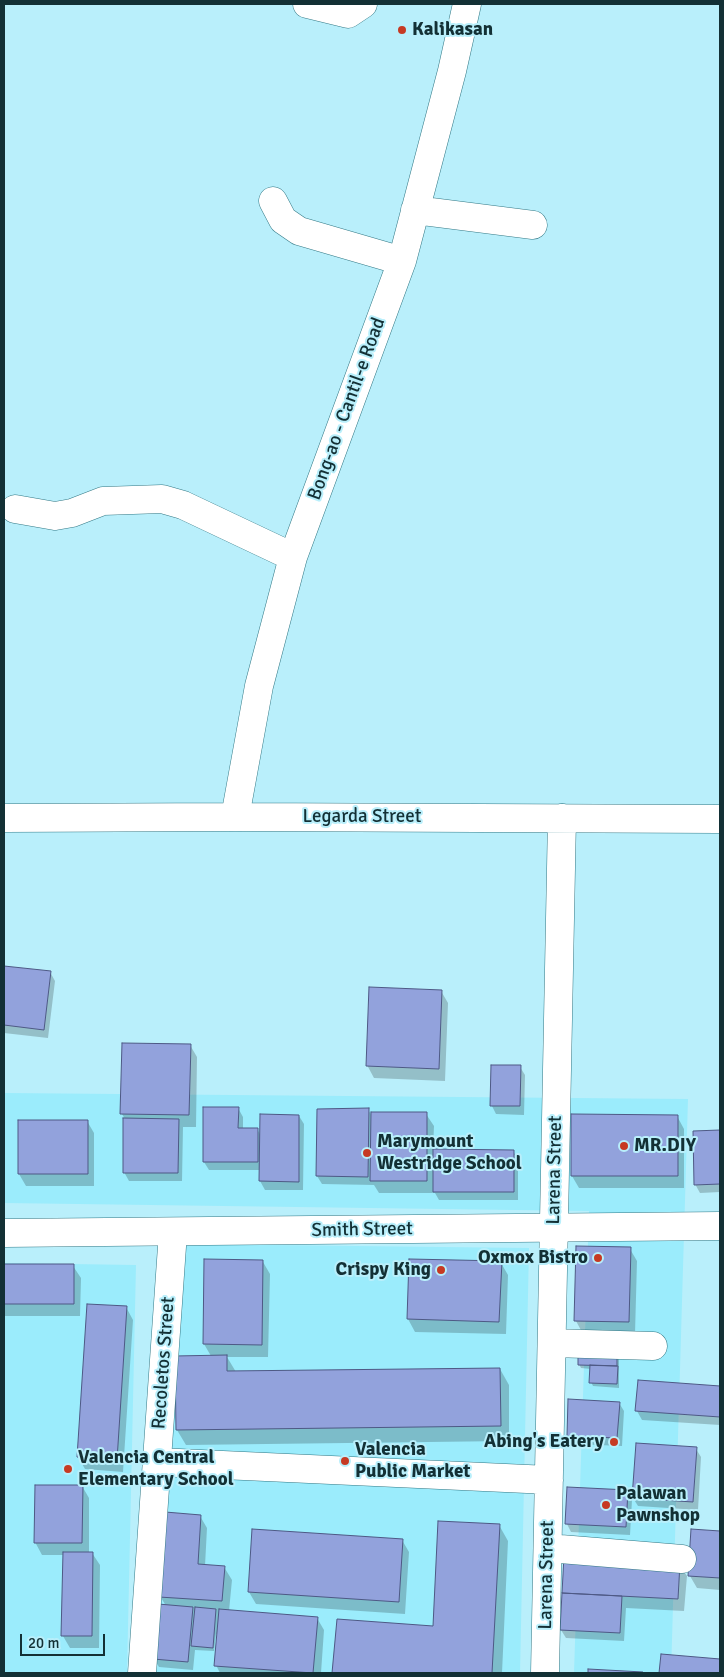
<!DOCTYPE html>
<html>
<head>
<meta charset="utf-8">
<style>
  body { margin:0 }
  #map { position:relative; width:724px; height:1677px; overflow:hidden; background:#b9effb; font-family:Signika,sans-serif }
  canvas { display:block }
  .frame { position:absolute; inset:0; border:5px solid #133035; pointer-events:none }
  .scale { position:absolute; left:20px; top:1634px; width:85px; height:22px; box-sizing:border-box; border:2px solid #133035; border-top:0; padding-left:6px; font-size:15px; line-height:18px; white-space:nowrap; color:#133035; -webkit-text-stroke:4px #b9effb; paint-order:stroke }
</style>
</head>
<body>
<div id="map">
<canvas width="724" height="1677"></canvas>
<div class="frame"></div>
<div class="scale">20 m</div>
</div>
<script>
const g = document.querySelector('canvas').getContext('2d');
g.lineJoin = 'round';
function fillPath(path, color) {
  g.fillStyle = color;
  g.fill(path, 'evenodd');
}
function toPath(rows) {
  const path = new Path2D();
  for (const r of rows) {
    path.moveTo(r[0], r[1]);
    for (let i = 2; i < r.length; i += 2) path.lineTo(r[i], r[i + 1]);
  }
  return path;
}
function trace(path, color, width, dash) {
  g.strokeStyle = color;
  g.lineWidth = width;
  g.lineCap = dash ? 'butt' : 'round';
  g.setLineDash(dash || []);
  g.stroke(path);
}
function drawText(font, color, halo, rows, align = 'center') {
  g.font = font + ' Signika,sans-serif';
  g.lineWidth = 4;
  g.setLineDash([]);
  g.textBaseline = 'middle';
  g.strokeStyle = halo;
  g.fillStyle = color;
  for (const [text, x, y, turn = 0] of rows) {
    g.save();
    g.translate(x, y);
    g.rotate((+turn || 0) * Math.PI / 180);
    g.textAlign = isNaN(turn) ? turn : align;
    if (halo) g.strokeText(text, 0, 0);
    g.fillText(text, 0, 0);
    g.restore();
  }
}
fillPath(toPath([
  [4,1093,688,1099,671,1673,574,1673,589,1211,4,1203],
  [181,1244,529,1248,520,1673,150,1673],
  [4,1263,136,1265,127,1673,4,1673]
]), '#9becfc');
fillPath(toPath([
  [4,967,50,972,55,981,48,1038,4,1033],
  [441,991,448,1003,445,1081,374,1078,367,1065],
  [123,1044,190,1045,197,1057,196,1127,183,1127,182,1181,129,1181,124,1172,125,1119,122,1114],
  [520,1067,525,1075,524,1115,496,1114,492,1106],
  [238,1108,243,1117,243,1129,257,1129,261,1136,299,1116,304,1124,303,1190,265,1190,260,1181,261,1170,209,1170,204,1162],
  [368,1110,371,1114,426,1114,434,1126,433,1150,513,1151,518,1160,518,1200,439,1200,435,1193,379,1193,374,1185,322,1184,317,1176],
  [677,1116,684,1129,684,1188,579,1188,572,1176],
  [19,1121,87,1121,94,1133,94,1186,26,1186,19,1174],
  [720,1131,720,1192,700,1193,695,1184,694,1132],
  [577,1248,630,1249,637,1261,635,1334,583,1334,576,1321],
  [410,1260,501,1263,508,1275,506,1334,415,1332,408,1319],
  [205,1261,263,1262,270,1274,268,1357,227,1357,236,1372,500,1369,509,1385,509,1441,186,1445,177,1430,211,1356,204,1344],
  [4,1265,73,1266,81,1278,80,1316,4,1316],
  [126,1307,133,1320,123,1472,85,1469,78,1457],
  [619,1353,619,1388,593,1386,591,1382,591,1369,581,1368,579,1364],
  [639,1381,720,1387,720,1425,642,1420,637,1411],
  [619,1403,624,1411,622,1446,573,1444,568,1435],
  [696,1449,701,1457,698,1510,638,1506,633,1498],
  [82,1486,89,1498,89,1553,92,1553,100,1565,99,1648,70,1648,63,1636,64,1555,42,1555,35,1542],
  [627,1491,632,1500,630,1535,571,1532,567,1524],
  [200,1516,207,1528,205,1566,224,1567,232,1580,229,1611,317,1618,324,1630,321,1673,220,1673,216,1665,218,1634,216,1634,214,1651,195,1650,193,1670,159,1667,154,1659,166,1606,160,1596],
  [499,1525,508,1541,502,1673,333,1673,338,1620,434,1627],
  [693,1530,720,1532,720,1590,697,1588,690,1576],
  [402,1540,409,1552,405,1614,256,1604,249,1592],
  [679,1564,687,1576,684,1611,626,1608,624,1641,566,1638,561,1630],
  [662,1656,720,1660,720,1673,661,1673],
  [589,1670,642,1673,589,1673]
]), '#0003');
const building = toPath([
  [4,966,51,971,44,1030,4,1025,4,966],
  [369,987,442,990,439,1069,366,1066,369,987],
  [122,1043,191,1044,189,1115,120,1114,122,1043],
  [491,1065,521,1065,520,1106,490,1106,491,1065],
  [203,1107,239,1107,238,1128,258,1128,258,1162,203,1162,203,1107],
  [369,1108,368,1177,316,1176,317,1109,369,1108],
  [371,1112,427,1112,427,1181,370,1181,371,1112],
  [260,1114,299,1115,299,1182,259,1181,260,1114],
  [571,1114,678,1115,678,1176,571,1176,571,1114],
  [123,1118,179,1119,178,1173,123,1173,123,1118],
  [18,1120,88,1120,88,1174,18,1174,18,1120],
  [720,1130,720,1184,694,1185,693,1131,720,1130],
  [433,1149,514,1150,514,1192,433,1192,433,1149],
  [576,1246,631,1247,629,1322,574,1321,576,1246],
  [204,1259,263,1260,262,1345,203,1344,204,1259],
  [409,1259,502,1261,499,1322,407,1319,409,1259],
  [4,1264,74,1264,74,1304,4,1304,4,1264],
  [87,1304,127,1306,117,1460,77,1457,87,1304],
  [578,1347,617,1347,617,1366,578,1365,578,1347],
  [227,1355,227,1371,500,1368,501,1426,176,1430,175,1356,227,1355],
  [590,1365,618,1366,617,1384,589,1383,590,1365],
  [638,1380,720,1386,720,1417,635,1411,638,1380],
  [568,1399,620,1402,617,1438,567,1436,568,1399],
  [636,1443,697,1447,693,1502,632,1498,636,1443],
  [35,1485,83,1485,82,1543,34,1543,35,1485],
  [567,1487,628,1490,626,1527,565,1524,567,1487],
  [165,1512,201,1515,198,1564,225,1566,222,1601,159,1597,165,1512],
  [438,1521,500,1524,492,1673,332,1673,337,1619,433,1626,438,1521],
  [252,1529,403,1539,399,1602,248,1592,252,1529],
  [691,1529,720,1531,720,1578,688,1576,691,1529],
  [63,1552,93,1552,92,1636,61,1636,63,1552],
  [564,1556,680,1563,678,1599,562,1593,564,1556],
  [562,1593,622,1596,620,1633,560,1630,562,1593],
  [158,1604,193,1607,188,1662,153,1659,158,1604],
  [195,1607,216,1609,213,1648,191,1646,195,1607],
  [219,1609,318,1617,313,1673,214,1666,219,1609],
  [661,1654,720,1659,720,1673,659,1673,661,1654],
  [588,1669,643,1672,643,1673,588,1673,588,1669]
]);
fillPath(building, '#92a2dc');
trace(building, '#4e5985', 1);
const minor = toPath([
  [307,4,348,14,363,4],
  [273,201,283,220,299,231,402,261],
  [415,210,533,225],
  [15,509,55,516,72,513,103,501,162,499,183,505,293,557],
  [235,817,259,686,293,557,402,261,452,71,467,4],
  [4,818,235,817,720,819],
  [552,1343,653,1346],
  [157,1462,549,1480],
  [548,1548,682,1559],
  [142,1673,173,1232],
  [545,1673,562,818]
]);
const major = toPath([
  [4,1233,720,1226]
]);
trace(minor, '#337986', 29);
trace(major, '#337986', 29);
trace(minor, '#fff', 28);
trace(major, '#fff', 28);
for (const [x, y, r, color] of [
  [402,30,5,"#c63a23"],
  [624,1146,5,"#c63a23"],
  [367,1153,5,"#c63a23"],
  [598,1258,5,"#c63a23"],
  [441,1270,5,"#c63a23"],
  [614,1442,5,"#c63a23"],
  [345,1461,5,"#c63a23"],
  [68,1469,5,"#c63a23"],
  [606,1505,5,"#c63a23"]
]) {
  const dot = new Path2D();
  dot.arc(x, y, r, 0, 2 * Math.PI);
  g.fillStyle = color;
  g.fill(dot);
  trace(dot, '#b9effb', 2);
}
drawText('bold 19px', '#133035', '#b9effb', [
  ["Kalikasan",412,30],
  ["Marymount",377,1142],
  ["Westridge School",377,1164],
  ["MR.DIY",634,1146],
  ["Oxmox Bistro",588,1258,"right"],
  ["Crispy King",431,1270,"right"],
  ["Abing's Eatery",604,1442,"right"],
  ["Valencia",355,1450],
  ["Public Market",355,1472],
  ["Valencia Central",78,1458],
  ["Elementary School",78,1480],
  ["Palawan",616,1494],
  ["Pawnshop",616,1516]
], 'left');
drawText('19px', '#133035', '#b9effb', [
  ["Bong-ao - Cantil-e Road",347,409,-70],
  ["Legarda Street",362,817],
  ["Larena Street",555,1170,-89],
  ["Smith Street",362,1230,-1],
  ["Recoletos Street",164,1363,-86],
  ["Larena Street",547,1575,-89]
]);
</script>
</body>
</html>
